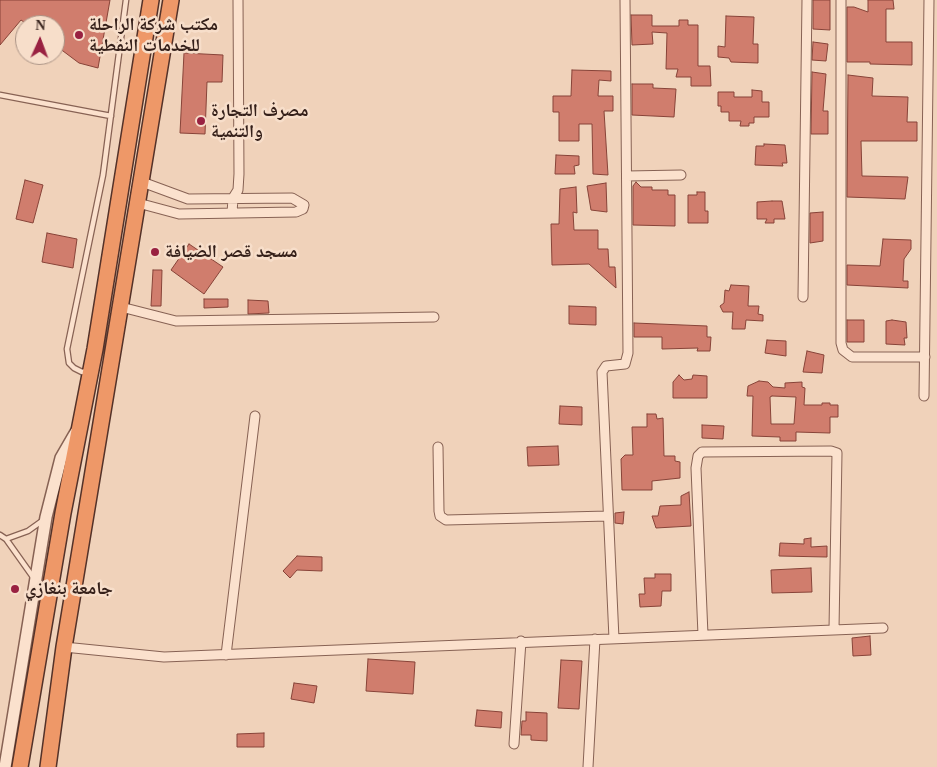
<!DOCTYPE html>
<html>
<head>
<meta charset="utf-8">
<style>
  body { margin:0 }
  #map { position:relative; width:937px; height:767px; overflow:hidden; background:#f0d2ba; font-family:"Times New Roman",serif }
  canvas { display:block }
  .north { position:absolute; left:15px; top:15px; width:50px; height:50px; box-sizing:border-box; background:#f7deca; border:1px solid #a99284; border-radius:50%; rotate:2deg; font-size:14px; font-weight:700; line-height:20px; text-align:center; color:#35201a }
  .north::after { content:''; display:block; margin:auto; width:18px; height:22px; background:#992141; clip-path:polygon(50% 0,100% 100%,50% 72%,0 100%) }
</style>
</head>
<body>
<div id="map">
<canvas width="937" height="767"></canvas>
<div class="north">N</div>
</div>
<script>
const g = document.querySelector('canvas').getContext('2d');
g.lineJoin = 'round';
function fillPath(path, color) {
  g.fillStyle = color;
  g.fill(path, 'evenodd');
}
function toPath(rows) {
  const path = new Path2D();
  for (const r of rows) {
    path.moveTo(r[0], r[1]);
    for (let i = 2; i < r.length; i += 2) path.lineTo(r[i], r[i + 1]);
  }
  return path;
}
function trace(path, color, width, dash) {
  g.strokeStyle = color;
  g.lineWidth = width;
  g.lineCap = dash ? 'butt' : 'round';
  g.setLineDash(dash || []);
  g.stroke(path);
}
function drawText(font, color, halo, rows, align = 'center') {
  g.font = font + ' "Times New Roman","Noto Naskh Arabic",serif';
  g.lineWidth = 5;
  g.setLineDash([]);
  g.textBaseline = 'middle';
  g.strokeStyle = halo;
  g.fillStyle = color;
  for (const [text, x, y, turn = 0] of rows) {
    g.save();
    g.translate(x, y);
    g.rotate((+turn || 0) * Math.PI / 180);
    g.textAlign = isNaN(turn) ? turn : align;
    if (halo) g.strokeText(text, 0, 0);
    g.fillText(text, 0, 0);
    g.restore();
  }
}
const building = toPath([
  [0,0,110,0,98,68,79,63,55,45,55,25,28,25,21,20,0,45,0,0],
  [813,0,830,0,830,30,813,29,813,0],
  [868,0,893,0,894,9,886,9,886,42,912,42,912,65,870,64,870,62,847,62,847,7,854,7,868,12,868,0],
  [631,15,652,15,652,26,679,26,679,20,688,20,688,25,698,25,698,66,710,66,711,86,691,86,691,77,676,77,678,69,666,69,667,33,652,32,653,44,632,45,631,15],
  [726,16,754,17,753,44,758,44,758,63,731,62,729,58,718,57,718,46,725,47,726,16],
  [813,42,828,44,826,61,812,60,813,42],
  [184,53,223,55,222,82,207,82,205,134,180,133,184,53],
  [572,70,611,71,611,81,599,80,598,96,613,96,613,111,604,111,608,175,593,174,592,124,579,124,579,141,559,141,559,112,553,112,553,96,571,96,572,70],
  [812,72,826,74,823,111,828,111,828,134,811,134,812,72],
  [848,75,873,78,872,96,908,97,907,122,917,122,917,141,861,141,862,176,908,177,905,199,847,197,848,75],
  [632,84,653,84,653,88,676,89,674,117,632,115,632,84],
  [752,90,762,91,762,102,769,102,769,117,754,117,754,123,749,123,749,126,740,126,741,121,729,121,729,112,721,112,721,106,718,106,718,92,734,92,734,97,752,97,752,90],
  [764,144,785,145,787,163,782,163,783,166,755,165,756,146,764,146,764,144],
  [556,155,579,156,579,165,574,166,575,174,555,174,556,155],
  [25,180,43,185,33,223,16,219,25,180],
  [636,182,641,187,652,187,652,190,668,190,668,195,675,195,675,226,633,225,633,186,636,182],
  [606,183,607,212,591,210,587,186,606,183],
  [576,187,577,213,573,212,574,230,598,230,598,249,608,249,609,267,615,267,616,288,589,264,552,265,551,224,559,224,560,189,576,187],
  [697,192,705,192,705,211,708,211,708,223,688,223,688,195,697,195,697,192],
  [772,201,782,201,785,219,774,219,774,223,765,223,767,219,757,219,757,202,772,201],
  [823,212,823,241,810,243,810,213,823,212],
  [47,233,77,239,73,268,42,262,47,233],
  [883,239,911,240,911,249,904,259,903,281,908,281,908,288,847,285,847,265,880,266,883,239],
  [189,244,223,267,204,294,171,270,189,244],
  [153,270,162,270,161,306,151,306,153,270],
  [731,285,749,286,748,306,759,306,758,314,763,315,763,321,746,320,745,329,732,329,733,312,723,312,720,306,724,303,725,290,729,291,731,285],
  [204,299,228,299,228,307,204,308,204,299],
  [248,300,268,301,269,313,248,314,248,300],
  [569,306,596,307,596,325,569,324,569,306],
  [847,320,864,320,864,342,847,342,847,320],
  [892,320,906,322,907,338,904,338,905,345,886,344,886,321,892,320],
  [634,323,707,326,707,337,711,337,710,351,697,351,698,348,662,349,662,337,634,337,634,323],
  [767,340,786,341,786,356,765,353,767,340],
  [807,351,824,355,822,373,803,372,807,351],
  [679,375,684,380,692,379,693,375,707,376,707,398,673,398,673,382,679,375],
  [759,381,768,382,773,387,785,388,785,383,802,382,802,387,805,388,804,405,822,405,822,403,830,403,830,405,838,405,838,417,830,417,830,433,796,432,796,441,780,441,780,437,752,436,753,396,747,396,748,386,759,381],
  [772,396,796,397,794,424,771,424,770,397,772,396],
  [560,406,582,407,582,425,559,424,560,406],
  [647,414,656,414,657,419,663,418,664,456,675,456,675,461,680,462,680,478,652,481,652,490,622,490,621,459,625,455,633,455,632,427,647,427,647,414],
  [702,425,724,426,723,439,702,438,702,425],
  [558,446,559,465,528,466,527,447,558,446],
  [689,492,691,526,656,528,652,516,658,516,660,506,681,505,681,496,689,492],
  [624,512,623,524,615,523,615,513,624,512],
  [811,538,811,547,827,546,827,557,779,556,780,543,804,544,804,539,811,538],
  [297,556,322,557,322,571,297,570,290,578,283,571,297,556],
  [811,568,812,592,772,593,771,570,811,568],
  [655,574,671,574,671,591,662,591,661,606,640,607,639,594,645,594,644,578,655,578,655,574],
  [870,636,871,655,853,656,852,638,870,636],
  [368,659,415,662,413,694,366,691,368,659],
  [561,660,582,661,579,709,558,708,561,660],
  [294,683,317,686,314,703,291,699,294,683],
  [477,710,502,712,501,728,475,726,477,710],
  [526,712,547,713,547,741,531,740,531,735,521,735,522,721,526,721,526,712],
  [264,733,264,747,237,747,237,734,264,733]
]);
fillPath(building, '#d07d6d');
trace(building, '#874338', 1);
const service = toPath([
  [0,95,111,116],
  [88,371,82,372,74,368,69,363,67,349,103,175,126,0],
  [0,535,6,539,33,577],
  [6,539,28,531,42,521]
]);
const minor = toPath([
  [841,0,841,343,843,350,852,357,925,357],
  [627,176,681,175],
  [138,203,179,214,296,212,303,209,304,205,292,198,188,199,142,182],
  [232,213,233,198,238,190,239,174,238,0],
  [803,297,807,0],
  [121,307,176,321,434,317],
  [924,396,929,0],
  [438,447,439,511,440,516,446,520,608,516],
  [703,635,696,468,698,456,702,452,831,451,837,453,834,629],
  [614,639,602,372,606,366,625,364,628,353,625,0],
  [64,647,164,657,883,628],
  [226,655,255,416],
  [514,744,521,641],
  [588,767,595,639]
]);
const tertiary = toPath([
  [5,767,46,517,61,458,76,432]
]);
const trunk = toPath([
  [20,767,63,513,95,349,151,0],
  [48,767,64,647,171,0]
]);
trace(service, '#876254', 7);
trace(minor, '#876254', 11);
trace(tertiary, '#876254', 14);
trace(trunk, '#543229', 18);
trace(service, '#fbe1cd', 4.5);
trace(minor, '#fbe1cd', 9);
trace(tertiary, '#fbe1cd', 11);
trace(trunk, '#ee9868', 15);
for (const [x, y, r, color] of [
  [79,35,5,"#992141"],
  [201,121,5,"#992141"],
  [155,252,5,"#992141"],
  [15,589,5,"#992141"]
]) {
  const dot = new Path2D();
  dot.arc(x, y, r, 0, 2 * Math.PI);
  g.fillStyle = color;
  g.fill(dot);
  trace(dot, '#f7deca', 2);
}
drawText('bold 18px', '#35201a', '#f7deca', [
  ["مكتب شركة الراحلة",89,25],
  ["للخدمات النفطية",89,46],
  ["مصرف التجارة",211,111],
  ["والتنمية",211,132],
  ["مسجد قصر الضيافة",165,252],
  ["جامعة بنغازي",25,589]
], 'left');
</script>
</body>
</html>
